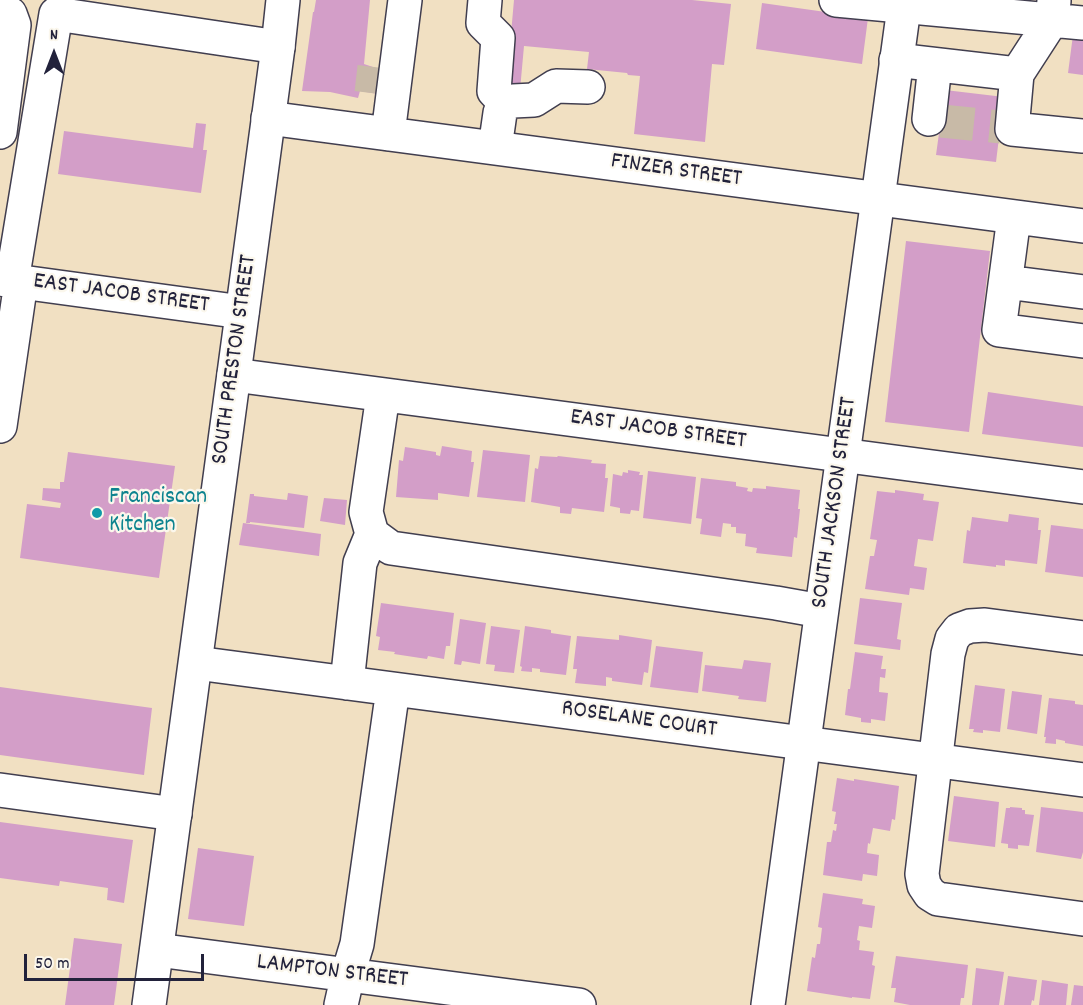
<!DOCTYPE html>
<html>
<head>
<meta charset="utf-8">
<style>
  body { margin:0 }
  #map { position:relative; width:1083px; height:1005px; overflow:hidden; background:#f1e0c2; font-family:Dekko,sans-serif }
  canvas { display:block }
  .north { position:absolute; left:24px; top:24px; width:60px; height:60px; -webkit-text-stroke:4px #fbf7ec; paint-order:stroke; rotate:0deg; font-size:16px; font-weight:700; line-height:24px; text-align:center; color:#22223b }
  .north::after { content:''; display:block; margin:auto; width:21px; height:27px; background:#22223b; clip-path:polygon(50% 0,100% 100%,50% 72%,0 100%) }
  .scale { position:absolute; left:24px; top:954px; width:180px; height:27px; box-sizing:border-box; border:3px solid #22223b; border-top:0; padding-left:8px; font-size:18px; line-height:21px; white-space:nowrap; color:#22223b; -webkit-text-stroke:4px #fbf7ec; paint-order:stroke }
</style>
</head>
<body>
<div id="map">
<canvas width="1083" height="1005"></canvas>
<div class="north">N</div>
<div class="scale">50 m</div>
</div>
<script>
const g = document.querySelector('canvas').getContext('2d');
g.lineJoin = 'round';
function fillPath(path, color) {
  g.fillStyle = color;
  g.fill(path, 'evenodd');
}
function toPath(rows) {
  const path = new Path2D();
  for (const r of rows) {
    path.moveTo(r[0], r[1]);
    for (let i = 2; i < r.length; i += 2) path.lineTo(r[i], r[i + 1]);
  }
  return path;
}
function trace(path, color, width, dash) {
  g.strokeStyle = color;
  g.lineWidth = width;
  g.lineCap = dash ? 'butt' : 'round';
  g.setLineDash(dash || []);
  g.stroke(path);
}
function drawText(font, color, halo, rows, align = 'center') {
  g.font = font + ' Dekko,sans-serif';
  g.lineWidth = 4.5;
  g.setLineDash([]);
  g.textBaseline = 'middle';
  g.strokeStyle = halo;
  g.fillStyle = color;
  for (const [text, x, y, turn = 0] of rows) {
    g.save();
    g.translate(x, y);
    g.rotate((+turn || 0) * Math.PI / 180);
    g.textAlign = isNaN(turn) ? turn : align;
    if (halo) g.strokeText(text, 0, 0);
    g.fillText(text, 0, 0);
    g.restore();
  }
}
fillPath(toPath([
  [316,0,370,0,364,64,388,72,384,95,360,91,358,98,330,92,302,91,313,12,314,12],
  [514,0,692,0,731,4,724,65,712,64,705,142,634,134,640,76,628,75,627,73,587,69,589,52,524,46,520,90,508,90,510,45],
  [762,3,868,18,862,64,756,49],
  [1073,35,1083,36,1083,75,1068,73],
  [945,90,1004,97,996,162,936,155],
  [196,123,206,124,203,150,207,150,201,193,58,174,64,131,193,148],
  [906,241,990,251,969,432,885,422],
  [988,392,1083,406,1083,447,982,434],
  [442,446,472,451,471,462,474,462,469,497,438,493,438,500,396,497,399,460,403,461,405,447,436,452,436,455,440,456],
  [483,450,530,455,525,502,477,497],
  [68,452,175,466,159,578,20,558,27,504,60,508,61,503,42,500,43,488,60,489,60,482,64,482],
  [540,456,557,457,558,456,592,460,591,463,606,464,605,478,608,478,604,512,572,508,571,514,560,513,560,507,531,502,535,468,538,469],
  [628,470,640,472,639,475,643,475,639,511,631,510,630,514,620,513,620,508,610,506,613,474,622,476,623,472,628,473],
  [648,471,696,477,691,524,643,518],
  [701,478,736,482,736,486,748,488,747,491,752,492,753,488,766,489,766,486,800,490,798,509,800,509,797,538,794,537,792,557,756,553,757,548,745,546,746,534,736,533,736,527,731,527,731,524,723,523,721,537,700,534,702,519,696,518],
  [895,490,924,494,923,500,939,502,933,541,918,539,914,566,927,568,924,590,910,588,909,595,865,589,870,556,874,556,877,540,870,539,877,491,895,493],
  [288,493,308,496,304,528,250,522,250,523,246,523,250,494,254,494,254,496,287,500],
  [324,498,347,500,345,525,320,521],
  [1009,514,1039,518,1038,530,1041,530,1037,564,1005,560,1005,566,996,565,996,567,963,563,967,530,970,531,972,517,1008,522],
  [243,523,321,534,319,556,239,545],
  [1051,525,1083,529,1083,577,1045,572],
  [860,598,902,603,897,639,901,640,900,650,854,644],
  [381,603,454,613,450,646,446,646,444,659,428,656,427,659,394,654,395,652,378,650,380,637,376,636],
  [460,619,486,623,480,664,462,661,461,665,454,664],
  [491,626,520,630,514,673,494,671,495,665,486,664],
  [525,626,551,630,551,633,571,636,566,675,540,672,540,669,532,668,532,672,521,671,522,667,520,666],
  [619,635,652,640,648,673,644,672,642,685,612,681,612,678,606,677,606,686,575,683,577,669,573,669,577,636,619,640],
  [656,646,703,652,698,693,650,687],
  [855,652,883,656,881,669,886,669,885,678,880,677,879,692,888,693,885,721,871,719,871,723,861,722,861,718,845,715,848,689,850,689],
  [744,660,771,663,766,702,738,699,739,696,702,691,705,665,742,669],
  [975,685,1005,689,1000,732,983,730,983,733,973,732,974,729,969,729],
  [0,687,152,708,144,775,0,755],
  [1012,691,1042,695,1037,734,1007,729],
  [1049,698,1075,701,1075,704,1083,705,1083,746,1065,743,1065,741,1056,739,1056,744,1045,743,1046,737,1044,737],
  [837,778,854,781,854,779,899,786,895,820,892,819,890,831,873,828,870,844,868,843,867,853,879,855,877,876,863,874,862,881,823,875,827,842,831,842,833,830,836,831,837,824,834,824,836,812,832,811],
  [954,796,999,802,995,847,948,841],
  [1010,807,1022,808,1022,810,1025,810,1025,814,1034,815,1029,846,1018,845,1018,849,1008,848,1008,844,1001,843,1006,808,1010,808],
  [1041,807,1083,812,1083,852,1081,859,1036,852],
  [0,822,133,840,124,903,107,900,108,888,60,881,59,886,0,878],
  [198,848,254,856,244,926,188,919],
  [823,893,863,899,862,904,875,906,872,928,859,926,857,940,860,941,859,950,874,952,872,965,875,966,870,999,852,997,852,998,807,991,812,957,815,958,817,944,820,944,822,928,818,927],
  [74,938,122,944,114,1005,65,1005],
  [896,956,968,965,964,998,961,998,960,1005,910,1005,894,1002,896,988,891,988],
  [976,968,1004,972,999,1005,972,1005],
  [1008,976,1037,980,1034,1001,1032,1000,1031,1005,1004,1005],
  [1042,980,1068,984,1066,1005,1039,1005],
  [1074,985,1083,986,1083,1005,1071,1005]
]), '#d39ec8');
trace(toPath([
  [371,93,374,67],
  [941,121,1001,127]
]), '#c8baa7', 33, [33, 16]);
const minor = toPath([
  [485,0,483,23,498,38,494,91,506,104],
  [836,0,1083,23],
  [0,10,10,14,14,25,0,132],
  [896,60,1017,74,1052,20,1054,1],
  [1017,74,1012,129,1083,136],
  [268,118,1083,226],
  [929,119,935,65],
  [388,134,405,0],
  [495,148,500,113,502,108,506,104,513,101,534,100,556,86,588,87],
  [1014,217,999,330,1083,341],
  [0,279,242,312],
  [12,281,56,14,278,47],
  [1006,282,1083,292],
  [234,375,1083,487],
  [383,395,366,512,372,534,391,548,776,603,821,611],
  [0,426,21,282],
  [1083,638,985,625,970,626,959,630,952,639,948,654,922,874,924,885,930,894,938,899,1083,919],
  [196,663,1083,780],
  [347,683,360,563,372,534],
  [0,790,175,814],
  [157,950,579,1005],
  [341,1005,348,974,357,944,393,689]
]);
const major = toPath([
  [149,1005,278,47,283,0],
  [768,1005,905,0]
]);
trace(minor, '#413e4f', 36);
trace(major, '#413e4f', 36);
trace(minor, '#fff', 33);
trace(major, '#fff', 33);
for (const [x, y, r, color] of [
  [97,513,6,"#0f9aa8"]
]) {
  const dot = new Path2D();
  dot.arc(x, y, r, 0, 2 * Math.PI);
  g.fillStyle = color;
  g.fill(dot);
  trace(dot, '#fbf7ec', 2);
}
drawText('24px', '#22223b', '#fbf7ec', [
  ["FINZER STREET",676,172,8],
  ["EAST JACOB STREET",121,295,8],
  ["SOUTH PRESTON STREET",236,360,-82],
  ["EAST JACOB STREET",658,431,8],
  ["SOUTH JACKSON STREET",836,503,-82],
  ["ROSELANE COURT",639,721,8],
  ["LAMPTON STREET",332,973,7]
]);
drawText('24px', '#0d838f', '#fbf7ec', [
  ["Franciscan",109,499],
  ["Kitchen",109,527]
], 'left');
</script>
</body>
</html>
